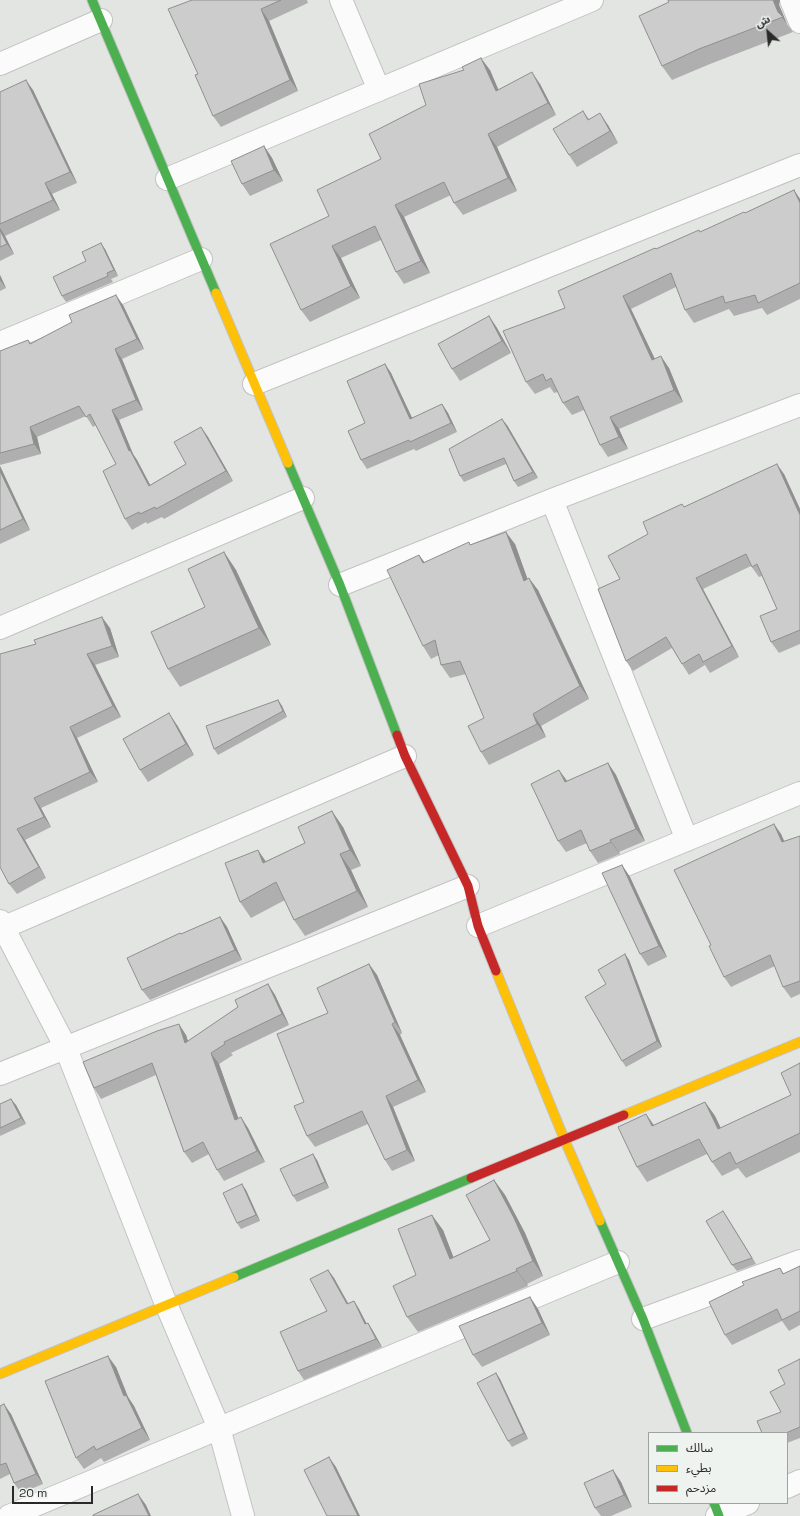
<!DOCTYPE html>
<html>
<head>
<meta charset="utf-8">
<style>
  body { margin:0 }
  #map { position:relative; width:800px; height:1516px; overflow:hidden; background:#e3e5e3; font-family:"Space Grotesk","Noto Sans Arabic",sans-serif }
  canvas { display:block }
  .legend { position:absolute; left:648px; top:1432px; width:140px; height:72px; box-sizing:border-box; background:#eff3f0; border:1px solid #9fa2a0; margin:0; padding:5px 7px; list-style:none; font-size:12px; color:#282928 }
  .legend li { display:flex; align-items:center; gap:8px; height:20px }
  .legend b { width:20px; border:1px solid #9fa2a0 }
  .north { position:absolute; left:748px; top:12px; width:40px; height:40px; -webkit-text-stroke:3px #eff3f0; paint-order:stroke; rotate:333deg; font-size:11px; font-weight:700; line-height:16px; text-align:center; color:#282928 }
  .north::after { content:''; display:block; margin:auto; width:14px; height:18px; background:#282928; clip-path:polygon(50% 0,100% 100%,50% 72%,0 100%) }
  .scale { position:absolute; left:12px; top:1486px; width:81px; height:18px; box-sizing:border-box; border:2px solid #282928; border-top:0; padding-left:5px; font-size:12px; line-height:14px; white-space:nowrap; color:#282928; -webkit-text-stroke:3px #eff3f0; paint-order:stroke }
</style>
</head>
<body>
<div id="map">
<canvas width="800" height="1516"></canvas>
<ul class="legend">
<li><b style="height:5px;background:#4caf50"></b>سالك</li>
<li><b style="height:5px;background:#ffc107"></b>بطيء</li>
<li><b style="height:5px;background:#c62828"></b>مزدحم</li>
</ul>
<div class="north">ش</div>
<div class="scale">20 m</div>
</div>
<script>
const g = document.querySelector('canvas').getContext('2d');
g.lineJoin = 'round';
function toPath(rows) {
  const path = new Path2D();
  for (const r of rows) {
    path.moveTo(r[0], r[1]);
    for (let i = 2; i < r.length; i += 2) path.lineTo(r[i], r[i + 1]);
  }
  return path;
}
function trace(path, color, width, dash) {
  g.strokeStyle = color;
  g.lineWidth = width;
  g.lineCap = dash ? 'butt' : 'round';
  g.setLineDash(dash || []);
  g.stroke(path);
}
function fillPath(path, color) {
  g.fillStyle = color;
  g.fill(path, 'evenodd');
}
const street = toPath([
  [341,0,379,90],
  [791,0,800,22],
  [0,64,101,20],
  [167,179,592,0],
  [0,343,201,259],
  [254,384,800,165],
  [552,500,687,840],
  [340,585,552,500,800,405],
  [0,628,303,498],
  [0,921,65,1046,166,1304,219,1428,243,1516],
  [478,926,800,793],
  [0,929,405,756],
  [0,1074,468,886],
  [643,1319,800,1261],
  [787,1487,800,1481],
  [9,1516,618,1262],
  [717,1516,748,1503]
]);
const fast = toPath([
  [92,0,216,293],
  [288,463,340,585,397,735],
  [600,1221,643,1319,687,1433],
  [234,1277,471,1178],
  [714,1503,719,1516]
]);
const slow = toPath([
  [216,293,288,463],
  [496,971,565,1141,600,1221],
  [624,1115,800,1042],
  [0,1374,234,1277]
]);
const jam = toPath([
  [397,735,405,756,468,886,478,926,496,971],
  [471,1178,624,1115]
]);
trace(street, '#c2c3c2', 24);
trace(fast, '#c2c3c2', 11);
trace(slow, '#c2c3c2', 11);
trace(jam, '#c2c3c2', 11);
trace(street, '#fbfbfb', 22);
trace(fast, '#4caf50', 9);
trace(slow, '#ffc107', 9);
trace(jam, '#c62828', 9);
fillPath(toPath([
  [192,0,307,0,308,3,269,21,298,91,221,127,213,116,198,74],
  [669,2,779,5,787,24,793,32,710,64,672,80,662,66],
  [490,70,498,89,540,84,556,115,497,147,517,191,463,215,454,203,451,195,404,217,430,273,404,284,396,272,381,240,341,258,360,298,310,322,301,310,329,216,381,159,426,105],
  [33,90,77,183,52,194,60,210,5,236,14,254,0,261,0,92],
  [583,111,589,119,608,125,618,143,577,167,569,155],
  [264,146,272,158,283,181,250,196,242,184],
  [794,190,800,199,800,299,767,315,762,308,734,316,729,309,694,323,685,310,676,287,631,309,655,359,669,368,683,402,619,429,628,449,608,457,600,445,584,410,572,415,563,403,558,392,554,393,550,387,535,394,526,382,565,308,655,248,657,249,700,232,745,213],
  [105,249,118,276,111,279,113,282,66,302,62,296,86,261],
  [0,275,6,288,0,291],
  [123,305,144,349,122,359,143,410,119,420,133,454,137,460,150,485,186,464,201,427,208,437,233,481,164,519,162,517,147,524,146,522,132,530,125,519,116,464,96,425,93,427,86,416,37,437,41,454,0,465,0,351,28,340,31,343],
  [489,316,497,328,511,353,460,381,452,369],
  [385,364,391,373,412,419,442,404,448,413,457,432,416,451,414,449,367,469,361,460,365,423],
  [507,425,538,478,518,487,514,481,506,464,464,482,460,476],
  [0,466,30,530,0,544],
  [784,474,800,509,800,644,779,653,771,642,777,609,762,576,759,577,751,566,703,589,739,657,710,673,705,665,689,675,682,664,672,648,633,671,626,661,620,579,648,534,684,507],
  [515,544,527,579,538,590,589,699,541,726,546,737,489,765,481,752,484,718,466,674,450,678,441,665,439,655,431,659,423,646,419,555,425,563,471,545],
  [224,552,236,570,271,645,180,687,168,669,205,607],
  [110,628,119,657,95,665,121,717,77,738,98,782,41,808,51,827,25,840,46,878,17,894,9,884,36,644],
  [278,700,282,706,287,717,218,755,214,749],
  [177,725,194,755,148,782,140,770],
  [608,763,616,775,645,841,619,852,620,854,598,863,590,851,587,843,566,852,558,841,567,781],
  [774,824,781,834,784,841,800,836,800,994,791,998,783,987,775,966,731,987,724,977,711,945],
  [343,827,361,866,351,870,368,907,305,936,294,920,285,900,251,918,240,902,266,861],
  [622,865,630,877,667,957,648,966,640,954],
  [220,917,227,927,242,960,150,1000,142,990,181,934],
  [625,954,629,960,662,1047,626,1067,622,1061,606,984],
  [369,964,377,975,402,1033,400,1035,426,1092,393,1107,415,1161,392,1171,385,1160,368,1124,315,1147,307,1136,328,1013],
  [268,984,275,995,289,1025,231,1053,233,1055,219,1064,238,1118,248,1128,265,1162,224,1181,217,1170,209,1154,192,1163,184,1152,156,1075,101,1099,94,1088,186,1035,188,1041,238,1007],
  [800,1063,800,1152,746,1178,738,1168,722,1176,712,1162,707,1154,647,1182,637,1167,646,1114,654,1125,705,1102,715,1116,721,1128,791,1095],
  [0,1104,16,1105,26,1124,0,1136],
  [317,1160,329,1188,297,1202,293,1196],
  [494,1180,505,1195,525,1233,543,1276,527,1284,528,1286,418,1332,407,1317,416,1275,443,1230,453,1257,490,1240],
  [246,1190,260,1221,241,1229,237,1223],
  [723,1211,727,1217,756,1264,737,1271,732,1265],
  [800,1266,800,1325,789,1331,782,1321,732,1345,725,1335,780,1268,784,1274],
  [328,1270,334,1278,348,1304,354,1301,359,1309,366,1323,368,1323,373,1331,382,1347,304,1380,298,1371,327,1311],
  [530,1297,538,1309,550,1335,482,1367,473,1355],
  [800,1359,800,1438,787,1443,787,1433,762,1433,781,1412,785,1384],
  [116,1367,128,1397,134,1406,150,1440,104,1462,101,1458,84,1469,76,1458],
  [496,1373,500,1379,528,1439,512,1447,508,1441],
  [0,1406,11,1414,43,1484,21,1493,14,1483,10,1474,0,1479],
  [613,1470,621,1482,632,1507,611,1516,601,1516,595,1508]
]), '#afafaf');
fillPath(toPath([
  [773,0,780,0,779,5,787,24,778,12],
  [261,9,269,21,298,91,290,80],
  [481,58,490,70,504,103,496,91],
  [532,72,540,84,556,115,548,103],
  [26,80,33,90,77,183,70,172],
  [600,113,608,125,618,143,610,131],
  [488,134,497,147,517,191,508,178],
  [264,146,272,158,283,181,274,170],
  [45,183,52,194,60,210,53,200],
  [794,190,800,199,800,203],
  [395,205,404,217,430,273,421,261],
  [0,228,5,236,14,254,7,244,0,230],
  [101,243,105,249,118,276,114,270],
  [332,246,341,258,360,298,351,286],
  [0,275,6,288,0,280],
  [116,295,123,305,144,349,137,339],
  [623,296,631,309,661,372,652,360],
  [489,316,497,328,511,353,502,341],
  [115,349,122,359,143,410,136,400],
  [661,356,669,368,683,402,674,390],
  [385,364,391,373,417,428,410,419],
  [442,404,448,413,457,432,451,423],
  [112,410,119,420,133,454,137,460,156,496,149,486,129,451],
  [610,417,619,429,628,449,619,437],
  [502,419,507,425,538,478,533,472],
  [30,427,37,437,41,454,34,444],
  [201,427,208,437,233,481,226,471],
  [777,464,784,474,800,509,800,515],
  [0,466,30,530,23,519,0,471],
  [506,532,515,544,533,594,524,581],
  [224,552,236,570,271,645,259,628],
  [419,555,428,567,423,563],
  [529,578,538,590,589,699,580,686],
  [696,578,703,589,739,657,732,646],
  [102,617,110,628,119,657,112,646],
  [87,654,95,665,121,717,113,706],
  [278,700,282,706,287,717,283,711],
  [169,713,177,725,194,755,186,744],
  [533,714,541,726,546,737,537,724],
  [70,727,77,738,98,782,90,772],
  [608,763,616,775,645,841,636,829],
  [559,770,568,782,565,782],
  [34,798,41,808,51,827,44,817],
  [332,811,343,827,361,866,350,850],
  [774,824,781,834,789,852,782,842],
  [17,829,25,840,46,878,39,867],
  [610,840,619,852,620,854,611,842],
  [258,850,269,866,263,863],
  [340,854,351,870,368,907,357,891],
  [622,865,630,877,667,957,659,946],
  [220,917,227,927,242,960,235,950],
  [625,954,629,960,662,1047,657,1041],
  [369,964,377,975,402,1033,395,1022],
  [268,984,275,995,289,1025,282,1014],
  [179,1024,186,1035,192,1054,185,1043],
  [392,1024,400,1035,426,1092,418,1080],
  [211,1053,219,1064,243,1131,235,1120],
  [386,1096,393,1107,415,1161,407,1150],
  [11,1099,16,1105,26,1124,21,1118],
  [705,1102,715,1116,728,1144,718,1129],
  [646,1114,656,1129,652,1126],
  [241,1117,248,1128,265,1162,257,1151],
  [313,1154,317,1160,329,1188,325,1182],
  [494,1180,505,1195,525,1233,543,1276,533,1261],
  [242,1184,246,1190,260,1221,256,1215],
  [723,1211,727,1217,756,1264,752,1258],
  [432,1215,443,1230,460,1274,450,1259],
  [516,1269,527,1284,528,1286,517,1271],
  [328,1270,334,1278,353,1312,347,1304],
  [530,1297,538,1309,550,1335,542,1323],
  [354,1301,359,1309,371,1332,365,1324],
  [368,1323,373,1331,382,1347,376,1339],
  [108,1356,116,1367,128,1397,134,1406,150,1440,142,1428,124,1396],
  [496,1373,500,1379,528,1439,524,1433],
  [4,1404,11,1414,43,1484,36,1474],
  [329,1457,336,1467,360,1516,358,1516],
  [613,1470,621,1482,632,1507,624,1495],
  [138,1494,146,1505,151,1516,149,1516]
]), '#8e8f8e');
const building = toPath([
  [192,0,281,0,261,9,290,80,213,116,195,75,198,74,168,9,192,0],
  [668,0,773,0,778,12,783,17,699,49,662,66,639,16,669,2,668,0],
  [481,58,496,91,532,72,548,103,488,134,508,178,454,203,444,182,395,205,421,261,396,272,375,226,332,246,351,286,301,310,270,244,329,216,317,190,381,159,369,134,426,105,419,84,464,70,462,67,481,58],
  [26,80,70,172,45,183,53,200,0,224,0,92,26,80],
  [583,111,588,120,600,113,610,131,569,155,553,129,583,111],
  [264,146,274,170,242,184,231,161,264,146],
  [794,190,800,203,800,283,758,303,755,295,725,303,723,296,685,310,671,273,623,296,652,360,661,356,674,390,610,417,619,437,600,445,578,396,563,403,551,378,546,381,543,374,526,382,503,331,565,308,558,291,655,248,656,249,699,230,700,232,744,212,745,213,794,190],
  [0,230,7,244,0,247,0,230],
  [101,243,114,270,107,273,108,276,62,296,53,277,86,261,82,252,101,243],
  [116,295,137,339,115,349,136,400,112,410,129,451,130,450,149,486,186,464,174,442,201,427,226,471,156,509,155,507,140,514,139,512,125,519,103,471,116,464,90,414,86,417,79,406,30,427,34,444,0,453,0,351,28,340,30,344,72,322,69,315,116,295],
  [489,316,502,341,452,369,438,344,489,316],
  [385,364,410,419,442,404,451,423,410,442,409,440,361,460,348,431,365,423,347,381,385,364],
  [502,419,533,472,514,481,504,458,460,476,449,449,502,419],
  [777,464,800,515,800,630,771,642,760,616,777,609,757,564,752,567,746,554,696,578,732,646,703,662,699,654,682,664,666,637,626,661,598,589,620,579,608,556,648,534,643,522,682,504,684,507,777,464],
  [0,471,23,519,0,530,0,471],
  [506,532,524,581,529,578,580,686,533,714,537,724,481,752,468,726,484,718,460,661,441,665,435,640,423,646,387,570,419,555,423,563,469,542,470,545,506,532],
  [224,552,259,628,168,669,151,632,205,607,188,569,224,552],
  [102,617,112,646,87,654,113,706,70,727,90,772,34,798,44,817,17,829,39,867,9,884,0,867,0,654,36,644,34,640,102,617],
  [278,700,283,711,214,749,206,726,278,700],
  [169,713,186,744,140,770,123,739,169,713],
  [608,763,636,829,610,840,611,842,590,851,581,830,558,841,531,784,559,770,565,782,608,763],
  [332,811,350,850,340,854,357,891,294,920,276,882,240,902,225,863,258,850,263,863,305,843,298,827,332,811],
  [774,824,782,842,800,836,800,981,783,987,770,955,724,977,709,946,711,945,674,870,774,824],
  [622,865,659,946,640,954,602,873,622,865],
  [220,917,235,950,142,990,127,958,180,933,181,934,220,917],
  [625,954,657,1041,622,1061,585,997,606,984,598,970,625,954],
  [369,964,395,1022,392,1024,418,1080,386,1096,407,1150,385,1160,362,1111,307,1136,294,1106,304,1102,277,1034,328,1013,317,988,369,964],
  [268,984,282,1014,224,1042,225,1044,211,1053,235,1120,241,1117,257,1151,217,1170,203,1142,184,1152,152,1063,94,1088,83,1062,157,1031,179,1024,185,1043,238,1007,235,1000,268,984],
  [800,1063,800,1133,736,1164,730,1152,712,1162,699,1139,637,1167,618,1127,646,1114,652,1126,705,1102,718,1129,791,1095,781,1073,800,1063],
  [11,1099,21,1118,0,1128,0,1104,11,1099],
  [313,1154,325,1182,293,1196,280,1169,313,1154],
  [494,1180,514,1218,533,1261,516,1269,517,1271,407,1317,393,1286,416,1275,398,1229,432,1215,450,1259,490,1240,466,1195,494,1180],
  [242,1184,256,1215,237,1223,223,1193,242,1184],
  [723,1211,752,1258,732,1265,706,1221,723,1211],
  [800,1266,800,1311,782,1320,777,1309,725,1335,709,1302,744,1285,742,1282,780,1268,783,1274,800,1266],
  [328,1270,347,1304,354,1301,365,1324,368,1323,376,1339,298,1371,280,1332,327,1311,310,1279,328,1270],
  [530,1297,542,1323,473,1355,459,1326,530,1297],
  [108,1356,124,1396,126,1395,142,1428,96,1450,94,1446,76,1458,45,1381,108,1356],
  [800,1359,800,1427,786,1433,762,1433,757,1421,781,1412,770,1392,785,1384,778,1370,800,1359],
  [496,1373,524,1433,508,1441,477,1383,496,1373],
  [4,1404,36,1474,14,1483,6,1463,0,1465,0,1406,4,1404],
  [329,1457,358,1516,327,1516,304,1470,329,1457],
  [613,1470,624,1495,595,1508,584,1483,613,1470],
  [138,1494,149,1516,93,1516,93,1515,138,1494]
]);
fillPath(building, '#cbcccb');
trace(building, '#8e8f8e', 1);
</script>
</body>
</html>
